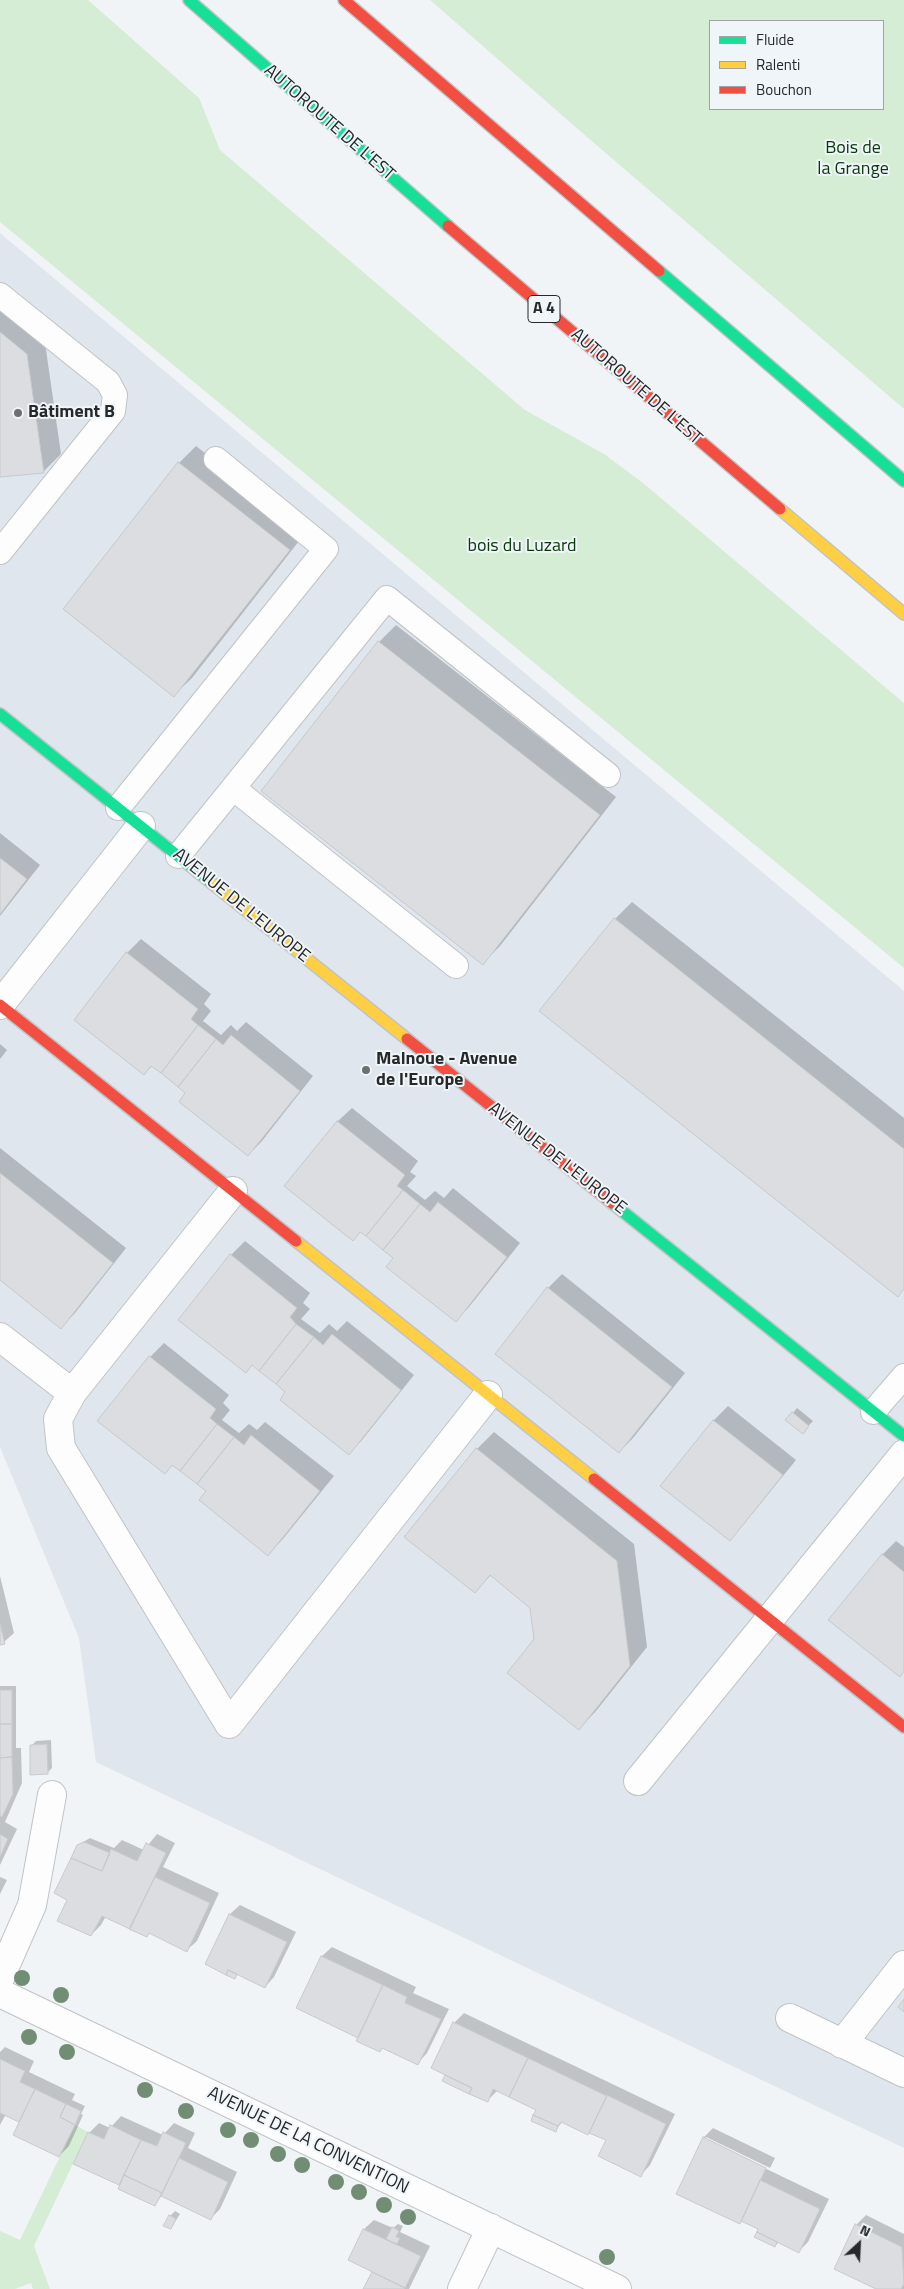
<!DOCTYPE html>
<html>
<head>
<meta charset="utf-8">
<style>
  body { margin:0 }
  #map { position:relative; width:904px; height:2289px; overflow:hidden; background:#f1f4f7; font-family:"Titillium Web",sans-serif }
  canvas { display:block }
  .legend { position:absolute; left:709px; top:20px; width:175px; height:90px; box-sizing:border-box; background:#eff5f9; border:1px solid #9fa3a6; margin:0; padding:6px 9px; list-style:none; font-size:15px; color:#26282a }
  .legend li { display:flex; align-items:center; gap:10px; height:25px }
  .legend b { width:25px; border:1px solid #9fa3a6 }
  .north { position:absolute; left:834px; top:2219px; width:50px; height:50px; -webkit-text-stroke:4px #eff5f9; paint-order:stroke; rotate:25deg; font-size:14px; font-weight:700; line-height:20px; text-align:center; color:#26282a }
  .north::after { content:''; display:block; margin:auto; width:18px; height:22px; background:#26282a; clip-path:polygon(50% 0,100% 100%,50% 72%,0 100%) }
</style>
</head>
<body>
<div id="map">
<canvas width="904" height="2289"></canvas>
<ul class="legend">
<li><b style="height:6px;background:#16e098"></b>Fluide</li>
<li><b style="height:6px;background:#ffcf43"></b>Ralenti</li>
<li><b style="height:6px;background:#f24e42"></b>Bouchon</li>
</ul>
<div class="north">N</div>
</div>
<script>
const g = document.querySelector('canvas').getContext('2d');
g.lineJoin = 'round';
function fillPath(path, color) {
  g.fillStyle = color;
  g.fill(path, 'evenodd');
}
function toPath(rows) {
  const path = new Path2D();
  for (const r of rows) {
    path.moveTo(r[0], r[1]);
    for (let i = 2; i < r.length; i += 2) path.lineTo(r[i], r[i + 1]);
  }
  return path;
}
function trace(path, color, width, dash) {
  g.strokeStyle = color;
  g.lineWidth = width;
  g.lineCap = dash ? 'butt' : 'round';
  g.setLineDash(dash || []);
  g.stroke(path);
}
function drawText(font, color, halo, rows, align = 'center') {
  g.font = font + ' "Titillium Web",sans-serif';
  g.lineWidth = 4;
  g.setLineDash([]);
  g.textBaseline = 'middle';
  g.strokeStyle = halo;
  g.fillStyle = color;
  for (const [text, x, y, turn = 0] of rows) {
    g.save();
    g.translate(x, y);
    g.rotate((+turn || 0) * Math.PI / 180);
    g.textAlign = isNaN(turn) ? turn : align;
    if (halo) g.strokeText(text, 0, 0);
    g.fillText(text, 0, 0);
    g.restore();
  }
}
fillPath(toPath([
  [0,233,904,991,904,2148,96,1762,79,1638,0,1447]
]), '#dfe6ed');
fillPath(toPath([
  [0,0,88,0,199,98,220,150,525,410,604,454,643,483,904,703,904,968,0,222],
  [430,0,904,0,904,409,587,137],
  [710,21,883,21,883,109,710,109],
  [75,2125,88,2132,34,2246,50,2289,33,2289,31,2283,15,2289,0,2289,0,2231,20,2240]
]), '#d4edd4');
fillPath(toPath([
  [0,301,44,336,61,454,44,471,0,476],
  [196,446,306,532,192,678,174,695,179,463],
  [396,625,616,797,500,946,483,963,379,642],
  [0,833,40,865,0,916],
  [632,902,904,1118,904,1289,615,919],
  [141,939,211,994,204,1004,211,1011,203,1021,221,1035,231,1025,237,1031,246,1022,313,1076,262,1141,248,1155,187,1093,153,1065,144,1074,75,1020,127,953],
  [0,1044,7,1050,0,1059],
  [352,1108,418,1161,410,1172,416,1176,407,1186,425,1200,435,1191,444,1198,453,1188,520,1243,469,1307,455,1321,395,1257,361,1231,353,1240,285,1186,338,1121],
  [0,1148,126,1248,75,1313,61,1327,0,1278],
  [245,1241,310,1293,303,1303,310,1309,301,1319,320,1333,329,1324,337,1331,347,1321,414,1375,362,1440,348,1454,287,1391,253,1364,246,1371,180,1319,231,1255],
  [562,1274,685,1373,633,1438,619,1452,548,1288],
  [164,1343,229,1395,223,1403,230,1410,222,1420,239,1433,249,1424,257,1430,265,1422,334,1476,282,1540,268,1554,207,1491,180,1470,99,1421,150,1357],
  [728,1406,796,1460,743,1525,729,1539,661,1485,714,1420],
  [797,1408,813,1421,807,1427,793,1413],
  [494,1432,634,1544,647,1647,596,1711,579,1729,535,1639,532,1608,491,1575,475,1591,477,1449],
  [896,1541,904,1547,904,1671,882,1555],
  [0,1576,14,1633,4,1642,0,1643],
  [0,1686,16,1686,16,1748,21,1748,22,1783,5,1822,17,1829,0,1865],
  [51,1740,52,1768,47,1773,31,1746,36,1741],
  [157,1834,175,1843,163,1867,219,1893,197,1941,187,1950,151,1932,147,1936,106,1916,101,1925,91,1935,69,1899,78,1845,90,1838,114,1848,122,1840,144,1850],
  [0,1877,7,1880,0,1894],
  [240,1905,296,1932,274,1977,265,1987,239,1973,235,1977,207,1963,230,1914],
  [332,1947,416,1987,413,1993,449,2009,427,2053,418,2063,384,2047,380,2051,359,2037,298,2007,322,1956],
  [464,2013,675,2114,650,2165,641,2175,607,2140,563,2121,555,2131,537,2109,498,2090,487,2101,444,2080,446,2075,454,2023],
  [5,2047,34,2061,29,2072,75,2094,72,2100,85,2106,81,2114,83,2115,69,2146,59,2156,21,2121,6,2114,0,2125,0,2052],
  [121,2116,163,2135,174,2123,195,2133,188,2148,237,2172,220,2209,211,2218,162,2195,155,2205,121,2185,75,2163,89,2133,99,2123,110,2128],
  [713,2128,775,2158,770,2168,706,2137,706,2140,829,2199,808,2242,798,2252,779,2242,775,2246,760,2228,677,2193,704,2137],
  [175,2211,180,2214,171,2228,170,2216],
  [866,2215,904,2234,904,2289,879,2289,835,2268,856,2225],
  [374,2220,393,2228,398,2224,403,2226,400,2232,430,2246,409,2289,365,2289,374,2271,350,2260,364,2229]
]), '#0003');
const building = toPath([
  [0,332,27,354,44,473,0,477,0,332],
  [178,462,290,550,174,697,63,609,178,462],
  [378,641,600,815,483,965,261,791,378,641],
  [0,858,27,879,0,914,0,858],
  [614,918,904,1149,904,1289,898,1297,539,1011,614,918],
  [126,952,198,1009,191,1019,198,1025,161,1073,151,1066,144,1075,74,1020,126,952],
  [198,1025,216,1039,178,1087,161,1073,198,1025],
  [231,1035,300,1091,248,1156,179,1102,185,1093,178,1087,216,1039,223,1045,231,1035],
  [337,1121,405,1175,397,1186,403,1190,366,1236,360,1232,353,1241,284,1186,337,1121],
  [0,1173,113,1263,61,1329,0,1280,0,1173],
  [403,1190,420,1204,383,1250,366,1236,403,1190],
  [438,1202,507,1257,456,1322,386,1267,393,1258,383,1250,420,1204,430,1212,438,1202],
  [230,1254,297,1308,290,1317,296,1324,259,1371,252,1365,246,1373,178,1320,230,1254],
  [547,1287,672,1387,619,1453,495,1354,547,1287],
  [296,1324,314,1337,276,1384,259,1371,296,1324],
  [332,1334,401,1390,349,1455,280,1400,285,1392,276,1384,314,1337,323,1345,332,1334],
  [149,1356,216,1409,210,1418,217,1424,180,1471,172,1465,165,1474,97,1421,149,1356],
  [792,1412,809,1426,803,1434,785,1420,792,1412],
  [713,1420,783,1475,730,1541,660,1486,713,1420],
  [217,1424,234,1437,197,1484,180,1471,217,1424],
  [251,1435,320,1491,268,1556,199,1500,206,1491,197,1484,234,1437,244,1445,251,1435],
  [476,1448,617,1561,630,1666,579,1730,507,1673,534,1639,530,1608,490,1575,475,1593,404,1537,476,1448],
  [882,1554,904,1572,904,1671,900,1677,828,1620,882,1554],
  [0,1623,5,1644,0,1645,0,1623],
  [0,1690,12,1690,12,1724,0,1724,0,1690],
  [0,1724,12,1724,12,1757,0,1758,0,1724],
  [47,1744,48,1774,30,1775,30,1745,47,1744],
  [12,1757,13,1794,2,1817,0,1816,0,1758,12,1757],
  [0,1834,8,1839,0,1857,0,1834],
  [84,1842,110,1853,102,1871,71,1858,77,1845,84,1842],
  [146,1843,166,1853,130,1929,102,1916,91,1936,57,1921,67,1900,54,1893,71,1858,102,1871,111,1849,137,1861,146,1843],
  [155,1877,210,1903,187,1952,149,1933,147,1937,129,1929,155,1877],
  [229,1914,287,1942,265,1988,228,1970,226,1975,205,1964,229,1914],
  [321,1956,383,1985,358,2038,296,2008,321,1956],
  [228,1970,237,1974,235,1979,226,1975,228,1970],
  [383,1985,407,1997,405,2003,441,2019,418,2065,382,2048,380,2052,356,2041,383,1985],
  [904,1999,904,2012,898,2007,904,1999],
  [453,2022,528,2058,509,2097,493,2089,488,2102,469,2094,472,2088,431,2068,453,2022],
  [528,2058,607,2096,588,2135,561,2122,558,2126,533,2115,536,2110,509,2097,528,2058],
  [0,2059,25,2071,20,2082,35,2089,19,2122,0,2113,0,2059],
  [445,2075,472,2088,469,2094,442,2081,445,2075],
  [35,2089,66,2104,60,2117,75,2125,59,2157,13,2135,35,2089],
  [607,2095,666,2124,641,2177,598,2156,606,2140,589,2133,607,2095],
  [66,2104,81,2111,75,2125,60,2117,66,2104],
  [533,2115,558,2126,556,2132,531,2121,533,2115],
  [110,2125,141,2140,119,2185,73,2164,88,2132,104,2139,110,2125],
  [163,2132,186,2143,162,2193,124,2175,141,2140,157,2146,163,2132],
  [703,2137,766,2168,740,2224,676,2194,703,2137],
  [179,2158,228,2182,211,2220,161,2196,179,2158],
  [124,2175,162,2193,155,2206,118,2189,124,2175],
  [760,2180,820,2209,799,2253,757,2232,758,2229,741,2221,760,2180],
  [169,2215,176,2219,171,2229,163,2226,169,2215],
  [855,2224,902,2247,904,2284,901,2289,876,2289,834,2269,855,2224],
  [392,2227,399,2231,396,2237,400,2238,397,2244,386,2239,392,2227],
  [363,2229,421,2256,405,2288,348,2260,363,2229],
  [757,2232,777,2242,775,2247,754,2237,757,2232],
  [372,2272,405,2288,404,2289,363,2289,372,2272]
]);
fillPath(building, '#dbdde0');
trace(building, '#c7cacc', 1);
const lane = toPath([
  [0,295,108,382,115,395,113,411,0,552],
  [233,788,456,966],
  [118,808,326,549,216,459],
  [178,856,387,598,608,775],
  [873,1412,904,1376]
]);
const street = toPath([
  [0,1005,141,826],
  [233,1191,72,1393,58,1419,61,1448,229,1724,488,1395],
  [0,1337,72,1393],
  [638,1781,904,1454],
  [0,1978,32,1905,52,1795],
  [0,1993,617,2289],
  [790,2018,904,2073],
  [842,2044,904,1965],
  [462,2289,491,2228]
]);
const fast = toPath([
  [189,0,448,226],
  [659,271,904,481],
  [0,714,213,884],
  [612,1203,904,1436]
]);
const slow = toPath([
  [780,509,904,614],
  [213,884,407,1039],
  [296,1241,594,1479]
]);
const jam = toPath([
  [344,0,659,271],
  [448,226,780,509],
  [0,1005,296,1241],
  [407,1039,612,1203],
  [594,1479,904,1727]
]);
trace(lane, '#c1c3c5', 26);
trace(street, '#c1c3c5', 30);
trace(fast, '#c1c3c5', 14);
trace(slow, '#c1c3c5', 14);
trace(jam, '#c1c3c5', 14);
trace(lane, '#fdfdfe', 24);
trace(street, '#fdfdfe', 28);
trace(fast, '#16e098', 11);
trace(slow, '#ffcf43', 11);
trace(jam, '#f24e42', 11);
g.fillStyle = '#718e74';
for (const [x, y] of [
  [22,1978],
  [61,1995],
  [29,2037],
  [67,2052],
  [145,2090],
  [186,2111],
  [228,2130],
  [251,2140],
  [278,2154],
  [302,2165],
  [336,2182],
  [359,2192],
  [384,2205],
  [408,2217],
  [607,2257]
]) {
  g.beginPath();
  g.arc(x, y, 8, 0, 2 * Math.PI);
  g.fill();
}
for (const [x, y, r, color] of [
  [18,413,5,"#6d6f72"],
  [366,1070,5,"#6d6f72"]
]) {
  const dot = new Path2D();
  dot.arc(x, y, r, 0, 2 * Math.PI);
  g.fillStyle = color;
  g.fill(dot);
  trace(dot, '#eff5f9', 2);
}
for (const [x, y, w] of [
  [544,309,32]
]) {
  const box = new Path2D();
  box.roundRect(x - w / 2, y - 13.5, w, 27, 4);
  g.fillStyle = '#eff5f9';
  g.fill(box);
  trace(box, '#26282a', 1);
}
drawText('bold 16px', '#26282a', null, [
  ["A 4",544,309]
]);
drawText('18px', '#26282a', '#eff5f9', [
  ["AUTOROUTE DE L’EST",329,123,41],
  ["AUTOROUTE DE L’EST",636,387,41],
  ["AVENUE DE L'EUROPE",241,906,39],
  ["AVENUE DE L'EUROPE",557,1159,38],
  ["AVENUE DE LA CONVENTION",308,2141,26]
]);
drawText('18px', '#083a08', '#eff5f9', [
  ["Bois de",853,149],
  ["la Grange",853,170],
  ["bois du Luzard",522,547]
]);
drawText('bold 18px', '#26282a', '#eff5f9', [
  ["Bâtiment B",28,413],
  ["Malnoue - Avenue",376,1060],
  ["de l'Europe",376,1081]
], 'left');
</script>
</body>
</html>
